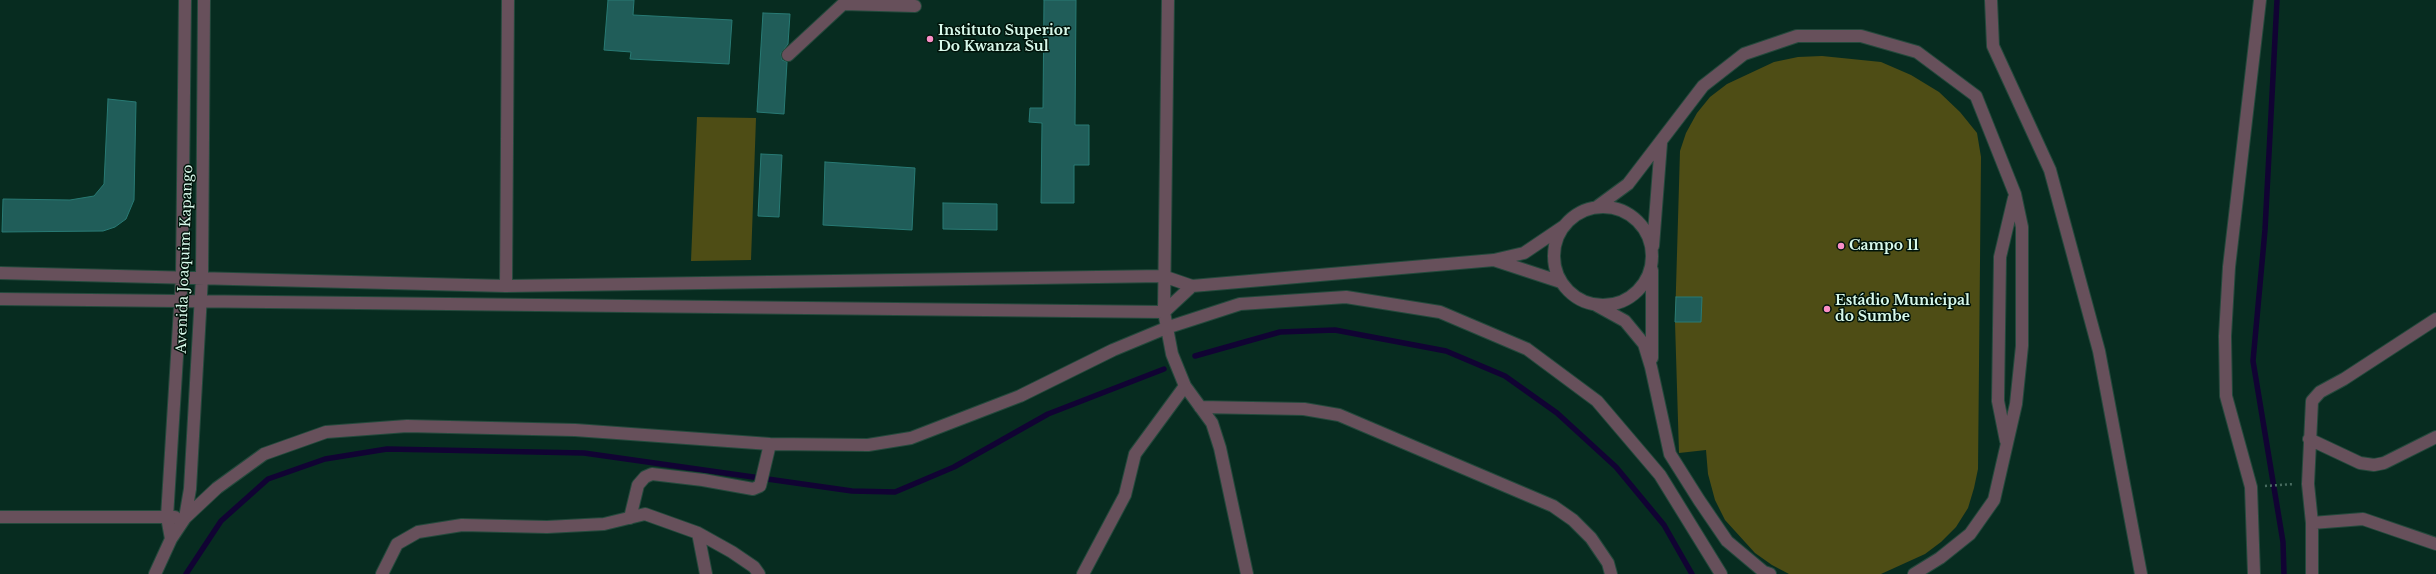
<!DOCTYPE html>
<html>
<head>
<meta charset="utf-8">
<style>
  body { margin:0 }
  canvas { display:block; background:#072c20 }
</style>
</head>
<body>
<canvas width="2436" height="574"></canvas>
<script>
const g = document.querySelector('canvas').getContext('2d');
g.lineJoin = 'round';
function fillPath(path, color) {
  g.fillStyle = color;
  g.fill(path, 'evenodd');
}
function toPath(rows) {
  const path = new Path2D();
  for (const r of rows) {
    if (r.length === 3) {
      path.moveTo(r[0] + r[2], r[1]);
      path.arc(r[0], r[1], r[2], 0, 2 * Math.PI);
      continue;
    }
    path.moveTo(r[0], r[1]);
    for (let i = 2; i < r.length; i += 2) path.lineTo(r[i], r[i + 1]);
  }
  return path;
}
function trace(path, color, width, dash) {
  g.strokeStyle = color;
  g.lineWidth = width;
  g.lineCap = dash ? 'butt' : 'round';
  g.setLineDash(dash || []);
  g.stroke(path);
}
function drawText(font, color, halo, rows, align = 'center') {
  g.font = font + ' "Libre Baskerville",serif';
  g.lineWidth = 3;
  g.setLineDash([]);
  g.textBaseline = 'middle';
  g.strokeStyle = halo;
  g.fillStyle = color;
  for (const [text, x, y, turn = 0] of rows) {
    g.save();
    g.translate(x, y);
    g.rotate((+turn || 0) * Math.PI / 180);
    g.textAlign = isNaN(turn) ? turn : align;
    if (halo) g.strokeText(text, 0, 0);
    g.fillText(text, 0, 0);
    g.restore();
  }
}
fillPath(toPath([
  [1822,56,1881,62,1911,75,1939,92,1960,112,1977,133,1981,157,1978,469,1974,488,1968,508,1956,527,1941,542,1925,554,1881,574,1789,574,1772,565,1755,553,1725,520,1715,500,1708,474,1706,450,1679,453,1675,322,1680,151,1686,133,1697,113,1710,97,1727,84,1774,62,1798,57],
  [697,117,756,118,751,260,691,261]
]), '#4e4d15');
trace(toPath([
  [2277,0,2265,230,2253,361,2283,542,2284,574],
  [1195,356,1280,332,1335,330,1446,351,1505,376,1557,413,1616,467,1664,525,1692,574],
  [186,574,221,521,268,479,325,459,387,449,584,453,852,491,895,492,954,467,1048,414,1164,369]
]), '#110333', 5.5);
const building = toPath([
  [608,0,634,0,633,15,732,20,729,64,630,59,631,52,604,50,608,0],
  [1044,0,1076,0,1075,125,1089,125,1089,165,1074,165,1074,203,1041,203,1042,123,1029,122,1030,108,1043,108,1044,0],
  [763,13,790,14,788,44,781,53,782,60,787,62,784,114,757,112,763,13],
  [108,99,136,102,134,200,126,219,115,227,103,231,2,232,3,199,70,200,94,196,104,184,108,99],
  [761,154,782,155,779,217,758,216,761,154],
  [825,162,915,168,912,230,823,225,825,162],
  [943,203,997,204,997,230,943,229,943,203],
  [1676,297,1702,297,1701,322,1675,322,1676,297]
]);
fillPath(building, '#205d59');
trace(building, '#287a74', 1);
const street = toPath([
  [1168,0,1164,312,1172,354,1185,386,1212,423,1220,448,1247,574],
  [1991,0,1993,46,2050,170,2099,351,2141,574],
  [788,55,843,4,915,6],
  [1598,206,1628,184,1703,86,1744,54,1797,36,1861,36,1917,52,1976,96,2015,194,2022,227,2022,346,2016,404,1994,500,1970,534,1940,558,1914,574],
  [1603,256,49],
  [1653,246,1661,143],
  [1494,260,1561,282],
  [0,273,506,286,1163,276,1192,286,1494,260,1524,253,1564,226],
  [506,286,508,0],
  [0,299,1164,312,1192,286],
  [1596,305,1625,321,1644,344,1651,367,1670,454,1699,500,1727,541,1764,572,1770,574],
  [1652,358,1652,270],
  [1200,407,1304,409,1339,415,1553,506,1573,520,1591,538,1608,563,1611,574],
  [2309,439,2360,463,2374,465,2384,463,2436,437],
  [2006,441,1998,401,2000,257,2014,198],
  [0,517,175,517],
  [185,518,190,489,202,277,204,0],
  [630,518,638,485,645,477,652,474,703,480,753,489,760,486,770,444],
  [2312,523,2363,519,2436,544],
  [698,533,706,574],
  [171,539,167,517,182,276,185,0],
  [155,574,171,539,185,518,217,488,264,454,326,432,407,426,575,430,770,444,868,445,911,438,1020,396,1113,350,1166,328,1240,304,1346,297,1440,312,1527,349,1597,401,1660,475,1721,574],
  [382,574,397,544,418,532,462,525,547,527,604,524,645,514,698,533,732,552,754,567,759,574],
  [1083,574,1125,495,1135,454,1185,386],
  [2254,574,2251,487,2226,396,2225,336,2229,267,2260,0],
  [2312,574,2312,523,2308,484,2312,401,2320,392,2344,379,2436,319]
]);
trace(street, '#24493c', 14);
trace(toPath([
  [2265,486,2294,484]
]), '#486c60', 2.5, [2, 3]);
trace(street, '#67505b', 12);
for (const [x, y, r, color] of [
  [930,39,4,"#fa8fc7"],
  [1841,246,4,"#fa8fc7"],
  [1827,309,4,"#fa8fc7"]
]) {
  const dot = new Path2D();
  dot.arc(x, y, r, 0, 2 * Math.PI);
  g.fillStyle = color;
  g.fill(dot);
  trace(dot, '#00130a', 1.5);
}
drawText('bold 14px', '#d8f9eb', '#00130a', [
  ["Instituto Superior",938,31],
  ["Do Kwanza Sul",938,47],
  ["Campo 11",1849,246],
  ["Estádio Municipal",1835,301],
  ["do Sumbe",1835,317]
], 'left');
drawText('14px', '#d8f9eb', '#00130a', [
  ["Avenida Joaquim Kapango",185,259,-88]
]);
</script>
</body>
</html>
